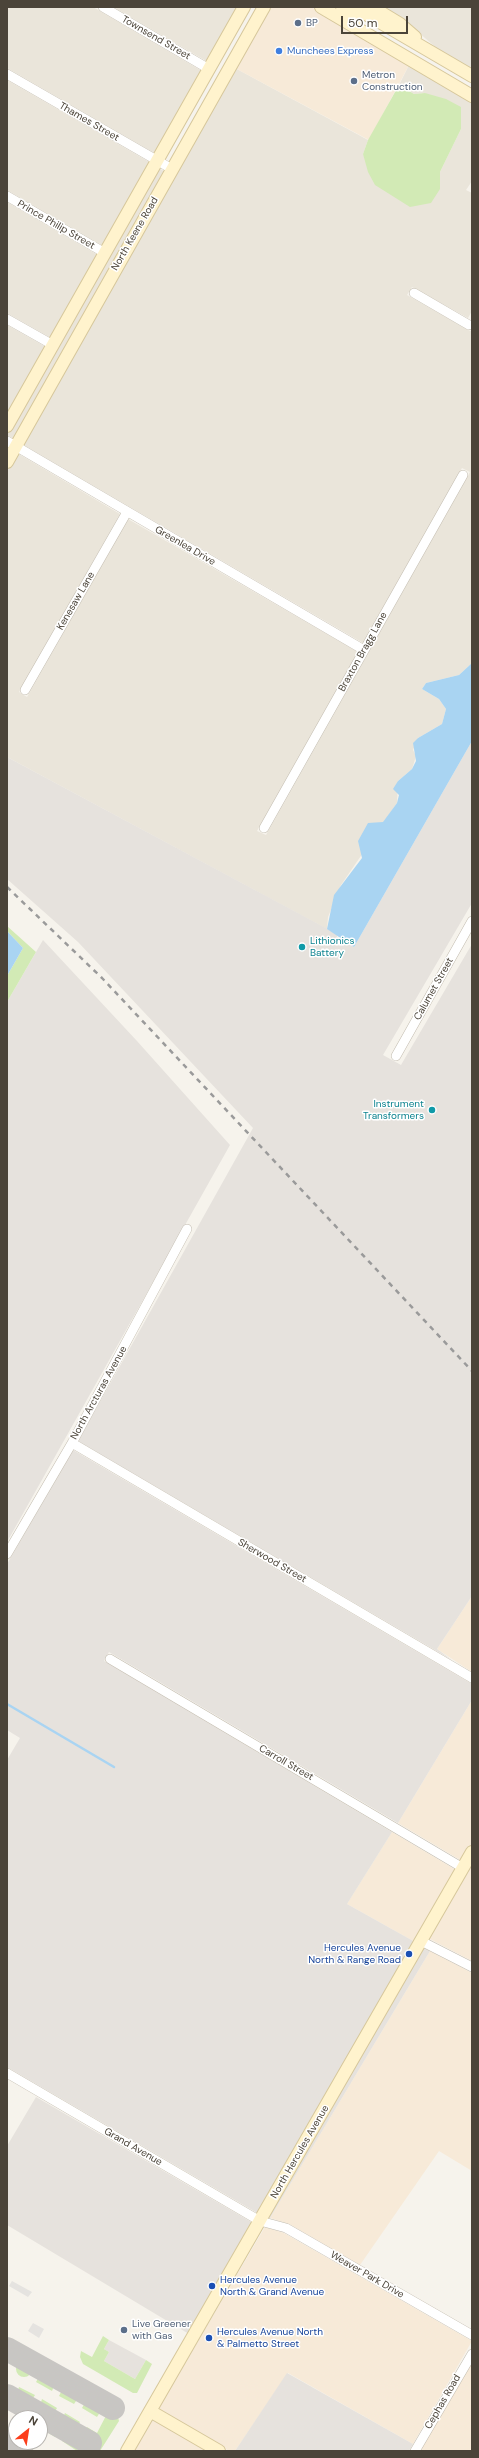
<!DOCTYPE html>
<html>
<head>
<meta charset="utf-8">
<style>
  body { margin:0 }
  #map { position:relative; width:479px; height:2458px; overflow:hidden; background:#f6f3ec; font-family:"DM Sans",sans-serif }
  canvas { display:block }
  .frame { position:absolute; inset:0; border:8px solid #4b4439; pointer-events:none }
  .north { position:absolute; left:8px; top:2410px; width:40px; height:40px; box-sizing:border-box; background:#fff; border:1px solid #b7b4b0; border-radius:50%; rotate:30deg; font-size:11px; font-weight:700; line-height:16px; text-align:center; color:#4b4439 }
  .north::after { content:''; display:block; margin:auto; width:14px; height:18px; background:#fc3f1d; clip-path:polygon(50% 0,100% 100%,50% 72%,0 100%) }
  .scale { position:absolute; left:341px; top:16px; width:67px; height:18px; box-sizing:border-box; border:2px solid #4b4439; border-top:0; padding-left:5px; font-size:12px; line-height:14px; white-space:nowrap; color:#4b4439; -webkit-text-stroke:3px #fff; paint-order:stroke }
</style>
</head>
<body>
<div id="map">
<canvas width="479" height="2458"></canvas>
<div class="frame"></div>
<div class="north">N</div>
<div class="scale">50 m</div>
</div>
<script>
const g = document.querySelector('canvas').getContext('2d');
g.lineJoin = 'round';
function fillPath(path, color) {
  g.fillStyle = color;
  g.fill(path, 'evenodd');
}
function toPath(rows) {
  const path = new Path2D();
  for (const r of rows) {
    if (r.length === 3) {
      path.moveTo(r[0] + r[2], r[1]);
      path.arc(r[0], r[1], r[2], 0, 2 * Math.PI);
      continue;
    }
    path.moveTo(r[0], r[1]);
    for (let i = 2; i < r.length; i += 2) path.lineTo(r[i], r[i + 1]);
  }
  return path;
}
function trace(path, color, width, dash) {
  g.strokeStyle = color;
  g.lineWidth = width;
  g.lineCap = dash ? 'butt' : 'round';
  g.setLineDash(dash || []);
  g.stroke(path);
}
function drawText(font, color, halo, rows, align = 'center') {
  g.font = font + ' "DM Sans",sans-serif';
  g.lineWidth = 3;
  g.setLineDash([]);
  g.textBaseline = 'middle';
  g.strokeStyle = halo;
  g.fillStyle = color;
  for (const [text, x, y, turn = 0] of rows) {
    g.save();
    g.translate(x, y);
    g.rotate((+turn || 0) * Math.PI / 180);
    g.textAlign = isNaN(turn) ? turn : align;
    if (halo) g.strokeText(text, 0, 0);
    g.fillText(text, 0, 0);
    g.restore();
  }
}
fillPath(toPath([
  [7,7,93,7,202,71,156,154,7,68],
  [113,7,239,7,208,62],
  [382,7,472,7,472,70,440,51,403,19],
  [409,65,472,102,472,181,466,190,472,193,472,311,468,318,412,287,407,295,472,332,472,663,459,675,426,683,422,689,439,699,446,709,442,724,418,738,413,750,416,756,412,769,398,781,397,803,341,885,328,917,327,929,7,757,7,472,17,453,120,514,19,692,27,697,128,519,358,652,257,831,266,835,470,472,462,468,363,643,22,444,235,68,368,140,363,154,439,189,440,172,461,129,425,93,414,94,399,85],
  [7,80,151,163,103,246,7,190],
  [159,168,165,172,14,439,7,435],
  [7,202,98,255,51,338,7,313],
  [7,325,46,347,7,417]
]), '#eae5da');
fillPath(toPath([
  [269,7,311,7,409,65,369,140,235,68],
  [472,1596,472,1672,437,1649],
  [472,1700,472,1843,462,1861,398,1823],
  [392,1832,456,1870,415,1942,347,1904],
  [470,1865,472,1866,472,1961,428,1938],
  [430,1951,472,1973,472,2171,439,2151,360,2265,289,2224,270,2218],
  [265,2227,284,2233,472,2341,413,2444,288,2373,235,2451,229,2451,158,2409],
  [472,2362,472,2451,425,2451,421,2449],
  [152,2418,208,2451,133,2451]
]), '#f7ead8');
fillPath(toPath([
  [472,741,472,903,383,1055,401,1065,472,944,472,1596,437,1649,452,1660,78,1441,253,1128,78,942,7,879,7,757,337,934,337,937,354,947],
  [43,940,137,1041,230,1145,7,1542,7,1002],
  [73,1450,472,1684,472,1700,398,1823,109,1652,104,1661,392,1832,347,1904,415,1942,259,2214,7,2067,7,1760,20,1738,7,1730,7,1564],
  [423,1947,430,1951,270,2218,267,2217],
  [36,2097,253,2223,189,2334,7,2225,7,2146],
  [109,2340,146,2360,135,2379,104,2361,109,2352,104,2349],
  [287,2373,413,2444,409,2451,235,2451]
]), '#e6e2dd');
fillPath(toPath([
  [399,85,414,94,425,93,446,99,461,107,461,129,440,172,440,189,431,203,410,207,375,185,368,172,363,154,368,140],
  [7,926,36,952,7,1002,7,976,23,948,7,931],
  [103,2336,109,2340,104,2349,109,2352,104,2361,135,2379,146,2360,152,2364,137,2393,133,2393,83,2364,80,2357,81,2351,92,2357],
  [7,2338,113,2399,119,2421,100,2451,87,2451,93,2441,82,2434,87,2427,97,2433,110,2408,112,2409,114,2406,7,2345],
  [24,2369,8],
  [41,2373,56,2381,52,2391,36,2382],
  [64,2386,78,2393,80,2395,74,2404,59,2396],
  [19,2387,35,2395,30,2403,16,2396],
  [42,2399,57,2408,52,2417,39,2409],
  [87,2399,101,2406,102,2409,97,2417,82,2408],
  [65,2413,80,2422,76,2429,74,2430,61,2422],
  [46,2422,58,2429,55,2437,40,2428],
  [68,2435,80,2442,77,2451,62,2441],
  [17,2442,28,2442,35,2446,32,2451,27,2451,18,2446]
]), '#d2eab5');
fillPath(toPath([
  [12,2281,32,2292,28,2297,9,2286],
  [33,2323,44,2329,39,2338,28,2331]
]), '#e5e3e0');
fillPath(toPath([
  [472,663,472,741,354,947,327,929,334,895,362,858,358,841,368,823,383,822,397,803,399,795,393,789,398,781,412,769,416,761,413,743,418,738,442,724,446,709,439,699,422,689,426,683,459,675],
  [7,931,23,948,7,976]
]), '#a9d4f2');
trace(toPath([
  [7,1704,114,1767]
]), '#a9d4f2', 2.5);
trace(toPath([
  [7,2349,113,2408],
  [7,2396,90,2443],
  [7,2443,21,2451]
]), '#c8c6c3', 24);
const street = toPath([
  [103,7,209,69],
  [7,74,172,169],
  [7,196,105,253],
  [414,293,469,325],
  [7,319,53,345],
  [7,441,364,650],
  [25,690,127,512],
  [264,828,463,475],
  [396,1056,472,921],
  [72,1443,472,1678],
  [7,1554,72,1443,187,1229],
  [110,1659,463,1868],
  [421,1941,472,1967],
  [7,2073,260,2221,286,2228,472,2335],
  [415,2451,472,2354]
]);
const secondary = toPath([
  [321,7,472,96],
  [342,7,359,17],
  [354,7,472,76],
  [372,7,400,24,415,37],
  [7,426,244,7],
  [7,462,264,7],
  [150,2411,219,2451],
  [127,2451,472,1852]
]);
trace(street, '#c2bbae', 10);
trace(secondary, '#d6c79b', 14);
trace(street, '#fff', 9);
trace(secondary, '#fff3cd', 12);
trace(toPath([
  [7,887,102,978,472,1371]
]), '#9a9a9a', 2.5, [5, 5]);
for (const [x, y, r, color] of [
  [298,23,4,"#5c6f8a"],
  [279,51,4,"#3f7fe0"],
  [354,81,4,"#5c6f8a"],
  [302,947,4,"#0f9aa8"],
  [432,1110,4,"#0f9aa8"],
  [409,1954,4,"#1a4fb4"],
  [212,2286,4,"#1a4fb4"],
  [124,2330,4,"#5c6f8a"],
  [209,2338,4,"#1a4fb4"]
]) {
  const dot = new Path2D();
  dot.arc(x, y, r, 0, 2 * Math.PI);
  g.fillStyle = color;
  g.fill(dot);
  trace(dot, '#fff', 1.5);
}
drawText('10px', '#4e5e75', '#fff', [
  ["BP",306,23],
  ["Metron",362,75],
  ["Construction",362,87],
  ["Live Greener",132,2324],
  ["with Gas",132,2336]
], 'left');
drawText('10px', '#4b4439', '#fff', [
  ["Townsend Street",156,38,30],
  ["Thames Street",89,122,30],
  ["Prince Philip Street",56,225,30],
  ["North Keene Road",135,234,-60],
  ["Greenlea Drive",185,546,30],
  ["Kenesaw Lane",76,601,-60],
  ["Braxton Bragg Lane",363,652,-61],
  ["Calumet Street",434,989,-61],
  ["North Arcturas Avenue",99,1393,-61],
  ["Sherwood Street",272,1561,30],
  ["Carroll Street",286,1763,30],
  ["Grand Avenue",133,2147,30],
  ["North Hercules Avenue",300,2152,-60],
  ["Weaver Park Drive",367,2275,30],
  ["Cephas Road",443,2402,-60]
]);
drawText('10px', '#366cbe', '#fff', [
  ["Munchees Express",287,51]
], 'left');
drawText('10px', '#0d838f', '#fff', [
  ["Lithionics",310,941],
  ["Battery",310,953],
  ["Instrument",424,1104,"right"],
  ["Transformers",424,1116,"right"]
], 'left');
drawText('10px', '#164399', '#fff', [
  ["Hercules Avenue",401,1948,"right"],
  ["North & Range Road",401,1960,"right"],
  ["Hercules Avenue",220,2280],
  ["North & Grand Avenue",220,2292],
  ["Hercules Avenue North",217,2332],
  ["& Palmetto Street",217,2344]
], 'left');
</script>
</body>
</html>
